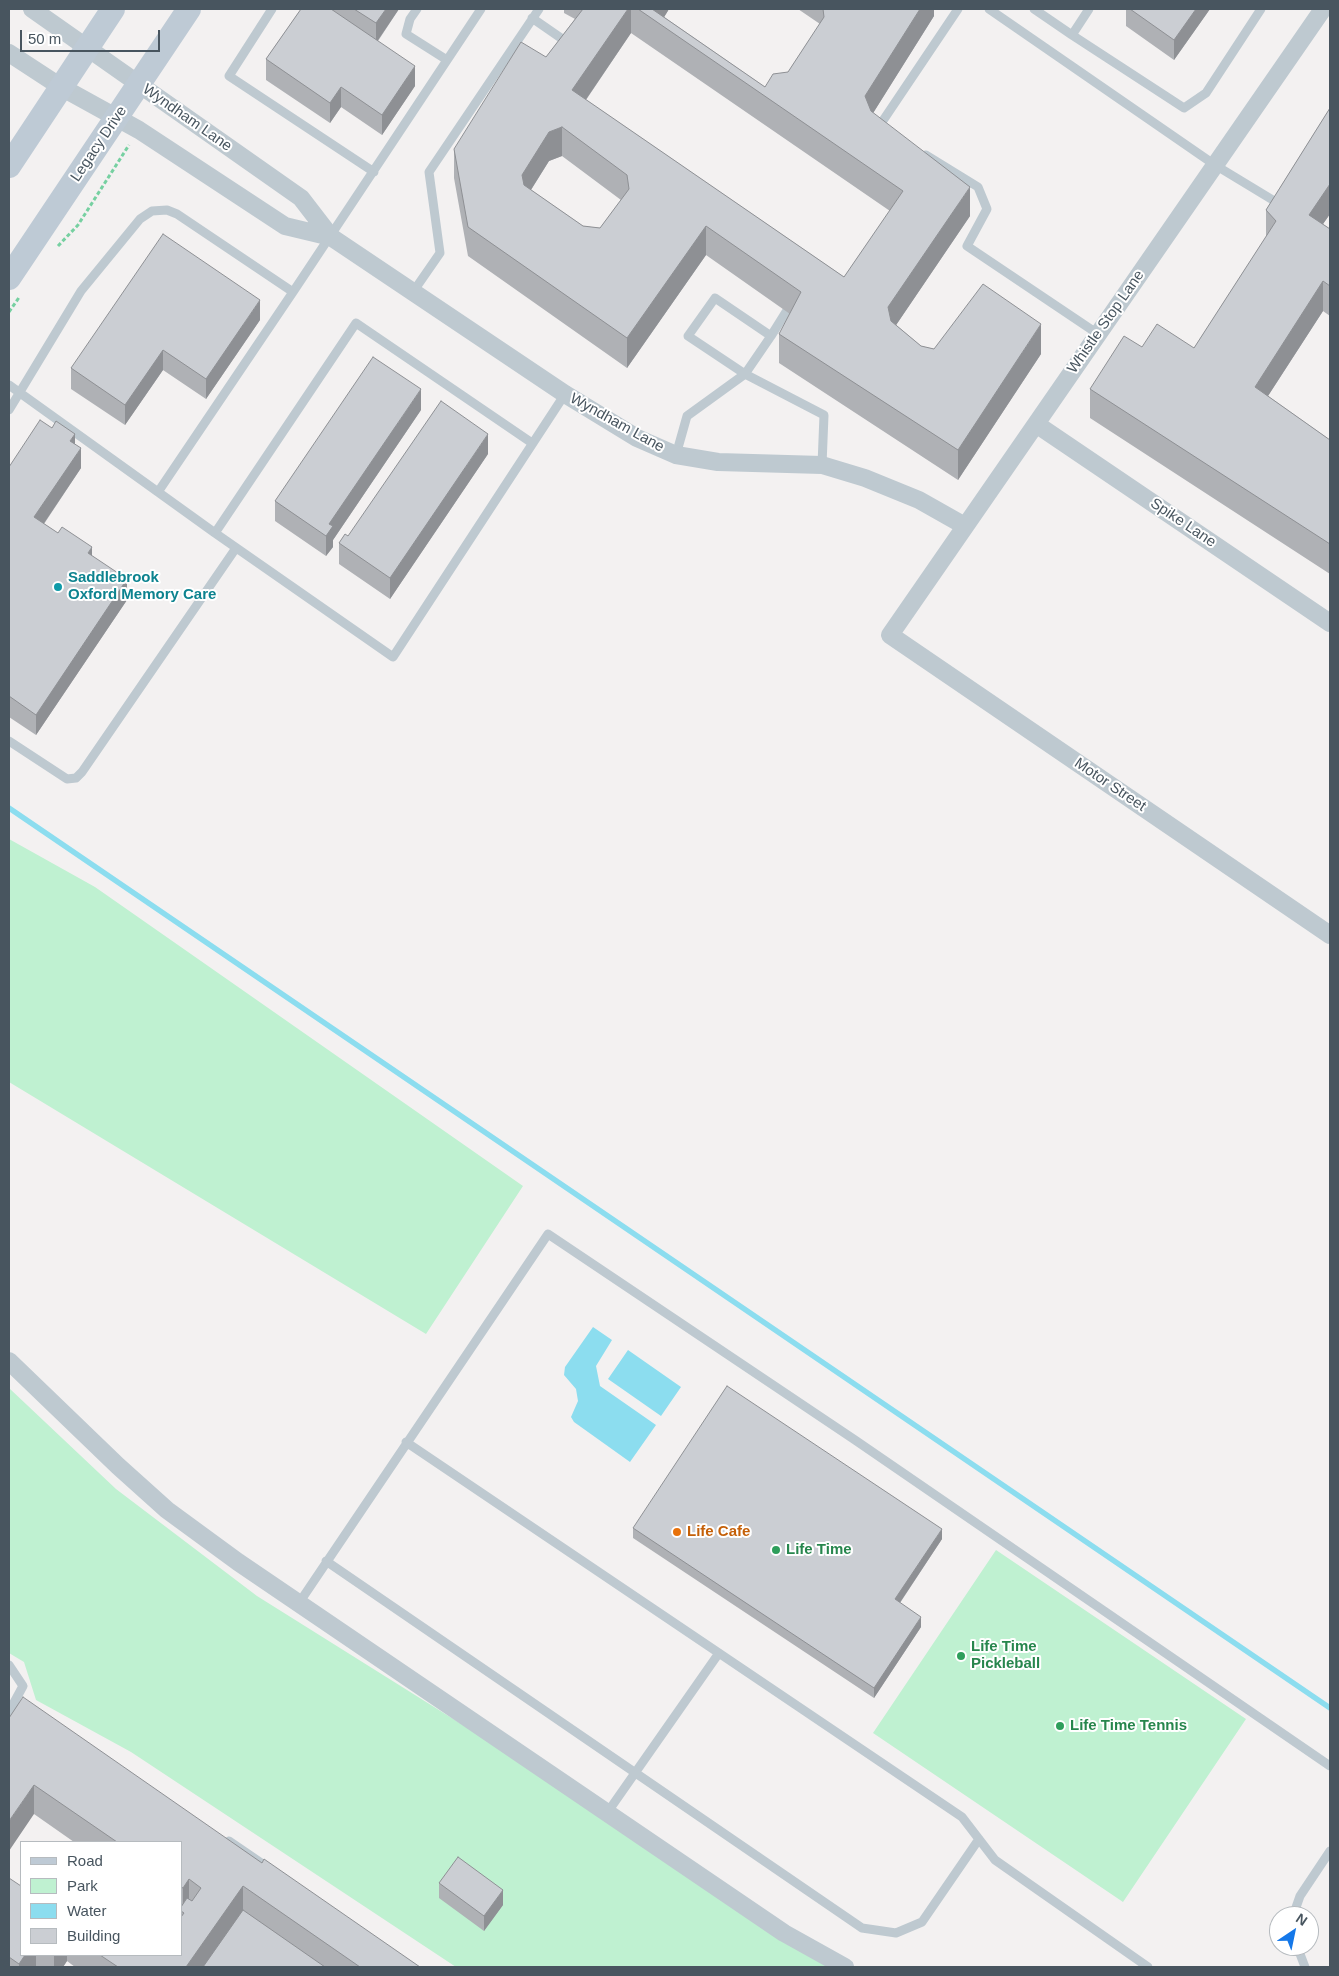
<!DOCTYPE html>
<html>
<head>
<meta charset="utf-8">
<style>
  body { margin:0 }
  #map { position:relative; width:1339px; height:1976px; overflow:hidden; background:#f3f1f1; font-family:Arial,sans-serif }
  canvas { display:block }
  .frame { position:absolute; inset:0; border:10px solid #48555f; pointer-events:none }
  .legend { position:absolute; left:20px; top:1841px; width:162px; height:115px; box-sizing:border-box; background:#fff; border:1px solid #b6bbbf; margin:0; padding:6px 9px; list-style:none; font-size:15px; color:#48555f }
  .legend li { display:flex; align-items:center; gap:10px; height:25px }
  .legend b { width:25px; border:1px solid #b6bbbf }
  .north { position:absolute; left:1269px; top:1906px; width:50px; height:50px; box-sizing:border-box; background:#fff; border:1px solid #b6bbbf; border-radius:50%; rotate:34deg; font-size:14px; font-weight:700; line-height:20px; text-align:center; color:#48555f }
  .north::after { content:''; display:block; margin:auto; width:18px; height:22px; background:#1578e9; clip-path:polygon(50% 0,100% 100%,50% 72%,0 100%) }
  .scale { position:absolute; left:20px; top:30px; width:140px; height:22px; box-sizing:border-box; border:2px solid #48555f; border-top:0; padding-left:6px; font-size:15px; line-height:18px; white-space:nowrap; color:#48555f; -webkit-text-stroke:4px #fff; paint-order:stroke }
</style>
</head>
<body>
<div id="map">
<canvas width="1339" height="1976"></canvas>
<div class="frame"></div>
<ul class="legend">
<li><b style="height:6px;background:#becad5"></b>Road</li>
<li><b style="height:14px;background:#bff1d1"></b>Park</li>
<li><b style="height:14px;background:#8cddef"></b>Water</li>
<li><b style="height:14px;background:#cbced3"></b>Building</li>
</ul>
<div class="north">N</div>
<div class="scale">50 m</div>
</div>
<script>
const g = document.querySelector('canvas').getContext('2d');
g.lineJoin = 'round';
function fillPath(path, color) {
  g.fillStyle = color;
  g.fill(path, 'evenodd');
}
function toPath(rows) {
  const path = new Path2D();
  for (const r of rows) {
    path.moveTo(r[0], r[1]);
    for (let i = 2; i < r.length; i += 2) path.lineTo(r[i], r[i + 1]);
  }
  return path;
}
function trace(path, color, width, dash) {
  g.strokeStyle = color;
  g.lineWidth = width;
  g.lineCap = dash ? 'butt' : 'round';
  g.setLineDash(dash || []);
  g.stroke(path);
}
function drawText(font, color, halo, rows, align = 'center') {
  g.font = font + ' Arial,sans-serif';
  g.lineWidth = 4;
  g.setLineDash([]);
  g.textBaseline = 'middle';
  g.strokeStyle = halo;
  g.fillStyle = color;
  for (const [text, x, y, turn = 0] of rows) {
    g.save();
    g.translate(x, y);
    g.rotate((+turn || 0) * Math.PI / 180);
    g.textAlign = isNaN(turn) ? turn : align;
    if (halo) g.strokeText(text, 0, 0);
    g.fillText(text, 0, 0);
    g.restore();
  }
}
fillPath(toPath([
  [9,839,95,887,523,1186,426,1334,9,1082],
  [9,1388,116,1489,257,1596,849,1967,456,1967,131,1752,36,1700,24,1662,9,1653],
  [996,1550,1246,1719,1123,1902,873,1733]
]), '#bff1d1');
fillPath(toPath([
  [593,1327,612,1340,596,1366,600,1386,656,1425,630,1462,574,1422,571,1417,578,1401,576,1389,564,1375,565,1367],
  [628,1350,681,1387,661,1416,608,1379]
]), '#8cddef');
trace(toPath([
  [9,808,1330,1708]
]), '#8cddef', 5.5);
trace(toPath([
  [58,246,78,225,129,145],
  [9,312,20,296]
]), '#76d0a1', 3, [4, 2.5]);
trace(toPath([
  [272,9,229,76,374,172],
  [417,9,410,19,406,34,447,60],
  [989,9,1215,165,1281,205],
  [1034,9,1072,35,1089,9],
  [532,18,571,45],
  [1072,35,1184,108,1206,93,1261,9],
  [884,128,880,125,958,9],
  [926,155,978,187,987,209,967,246,1098,334],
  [413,292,440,253,429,172,539,9],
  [771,336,791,304],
  [9,385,158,492],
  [9,410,81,291,140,219,152,211,167,210,177,214,293,292,481,9],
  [532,443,356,323,215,533,393,657,565,394],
  [676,455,687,416,745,374,688,336,715,298,771,336,745,374,824,415,822,465],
  [215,533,158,492,293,292],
  [9,741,67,779,76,778,82,772,236,548],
  [406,1442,962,1817,995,1860,1148,1967],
  [326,1561,862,1928,896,1933,922,1922,979,1839],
  [299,1603,548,1234,855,1440,1330,1766],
  [9,1665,23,1686,10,1710],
  [9,1711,24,1717],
  [607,1813,719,1653],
  [229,1841,270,1869],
  [1293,1916,1300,1896,1330,1851],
  [1297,1946,1305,1967]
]), '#bec9d0', 9);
trace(toPath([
  [32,9,301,198,331,237,565,394,637,438,676,455,718,462,822,465,865,478,919,500,965,526],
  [1323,9,890,635,1330,935],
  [9,53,61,87,139,130,285,226,331,237],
  [1036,424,1330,623],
  [9,1361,118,1466,167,1510,238,1562,784,1933,845,1967]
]), '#bec9d0', 18);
trace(toPath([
  [9,166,113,9],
  [9,278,189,9]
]), '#becad5', 24);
fillPath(toPath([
  [301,9,399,9,378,41,415,86,382,135,341,107,330,123,266,80,266,59],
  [564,9,669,9,664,17,765,87,788,72,820,24,798,9,934,9,934,16,873,113,970,216,896,325,921,346,934,349,1041,354,958,480,779,363,779,334,790,314,706,255,627,368,468,256,454,178,454,149,546,57,575,19,564,13],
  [631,33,890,211,844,277,586,100],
  [562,156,621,200,600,228,583,226,531,190,549,161],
  [1126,9,1210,9,1174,60,1126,26],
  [1330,108,1330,214,1323,224,1330,229,1330,316,1323,311,1268,396,1330,440,1330,574,1090,418,1090,389,1142,347,1194,348,1266,237,1266,210],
  [260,320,206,399,163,370,125,425,71,389,71,368],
  [421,410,333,540,333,547,326,556,275,521,275,501],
  [75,444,81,468,44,524,92,556,127,600,36,735,9,717,9,467],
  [488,454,390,599,339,564,339,543,348,536],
  [633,1528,942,1539,900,1603,921,1627,874,1698,633,1538],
  [9,1718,262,1863,420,1967,75,1967,67,1961,63,1967,9,1967,9,1878,21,1955,181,1955,181,1842,74,1842,34,1814],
  [439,1883,503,1905,484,1931,439,1898]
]), '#afb1b5');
fillPath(toPath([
  [386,9,399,9,376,43,376,23],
  [628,9,631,9,631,33,572,120,572,90],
  [652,9,669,9,660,24],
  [920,9,934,9,934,16,865,126,865,96],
  [1196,9,1210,9,1174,60,1174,40],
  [415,66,415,86,382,135,382,115],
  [341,87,341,107,330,123,330,103],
  [562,127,562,156,549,161,522,204,522,175,549,132],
  [1330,184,1330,214,1309,244,1309,215],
  [970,187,970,216,888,337,888,307],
  [706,226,706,255,627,368,627,338],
  [1323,281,1323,311,1255,416,1255,387],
  [260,300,260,320,206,399,206,379],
  [1041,324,1041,354,958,480,958,450],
  [163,350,163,370,125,425,125,405],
  [421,389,421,410,333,540,333,547,326,556,326,536,329,524],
  [75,434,75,454,70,441],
  [488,434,488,454,390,599,390,578],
  [81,448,81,468,34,538,34,517],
  [92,547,92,568,88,553],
  [127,579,127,600,36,735,36,715],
  [942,1529,942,1539,895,1610,895,1599],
  [921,1617,921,1627,874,1698,874,1688],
  [34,1785,34,1814,9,1851,9,1821],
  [189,1879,189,1909,184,1913,183,1912,183,1888],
  [243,1886,243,1915,207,1967,186,1967],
  [503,1890,503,1905,484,1931,484,1916],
  [25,1955,36,1955,36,1967,19,1967,19,1964],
  [54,1955,67,1955,67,1961,63,1967,54,1967]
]), '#8e9094');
const building = toPath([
  [301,9,331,9,415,66,382,115,341,87,330,103,266,59,301,9],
  [354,9,386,9,376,23,354,9],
  [583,9,628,9,572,90,844,277,903,191,638,9,652,9,765,87,773,74,788,72,824,17,823,9,920,9,865,96,871,111,970,187,888,307,891,321,921,346,934,349,983,284,1041,324,958,450,779,334,801,292,706,226,627,338,468,227,454,149,521,42,546,57,583,9],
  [562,127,627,175,629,189,600,228,583,226,524,185,522,175,549,132,562,127],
  [1130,9,1196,9,1174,40,1130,9],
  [1330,108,1330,184,1309,215,1330,229,1330,286,1323,281,1255,387,1330,440,1330,544,1090,389,1124,336,1142,347,1157,324,1194,348,1276,221,1266,210,1330,108],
  [163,234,260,300,206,379,163,350,125,405,71,368,163,234],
  [373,357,421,389,329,524,333,526,326,536,275,501,373,357],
  [441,401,488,434,390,578,339,543,345,534,348,536,441,401],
  [40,420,52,428,56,421,75,434,70,441,81,448,34,517,58,533,62,527,92,547,88,553,127,579,36,715,9,696,9,467,40,420],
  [727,1386,942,1529,895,1599,921,1617,874,1688,633,1528,727,1386],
  [23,1697,262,1863,264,1859,420,1967,360,1967,243,1886,186,1967,118,1967,100,1955,181,1955,181,1917,184,1913,181,1911,181,1907,187,1898,192,1901,201,1888,189,1879,183,1888,181,1887,181,1842,117,1842,34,1785,9,1821,9,1718,23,1697],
  [458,1857,503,1890,484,1916,439,1883,458,1857],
  [9,1878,21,1886,21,1955,25,1955,19,1964,9,1957,9,1878],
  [243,1910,325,1967,203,1967,243,1910]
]);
fillPath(building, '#cbced3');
trace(building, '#8e9094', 1);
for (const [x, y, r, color] of [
  [58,587,5,"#0f9aa8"],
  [677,1532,5,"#e8710a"],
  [776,1550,5,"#2e9e5b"],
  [961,1656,5,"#2e9e5b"],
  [1060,1726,5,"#2e9e5b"]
]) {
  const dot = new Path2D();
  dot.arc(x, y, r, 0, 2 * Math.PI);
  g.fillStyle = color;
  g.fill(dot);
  trace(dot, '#fff', 2);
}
drawText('15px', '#48555f', '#fff', [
  ["Wyndham Lane",187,118,35],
  ["Legacy Drive",99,144,-56],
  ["Whistle Stop Lane",1106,322,-55],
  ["Wyndham Lane",617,423,29],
  ["Spike Lane",1183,523,34],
  ["Motor Street",1110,785,34]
]);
drawText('bold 15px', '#0d838f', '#fff', [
  ["Saddlebrook",68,578],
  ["Oxford Memory Care",68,595]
], 'left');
drawText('bold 15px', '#c56008', '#fff', [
  ["Life Cafe",687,1532]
], 'left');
drawText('bold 15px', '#27864d', '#fff', [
  ["Life Time",786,1550],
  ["Life Time",971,1647],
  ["Pickleball",971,1664],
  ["Life Time Tennis",1070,1726]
], 'left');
</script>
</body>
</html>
